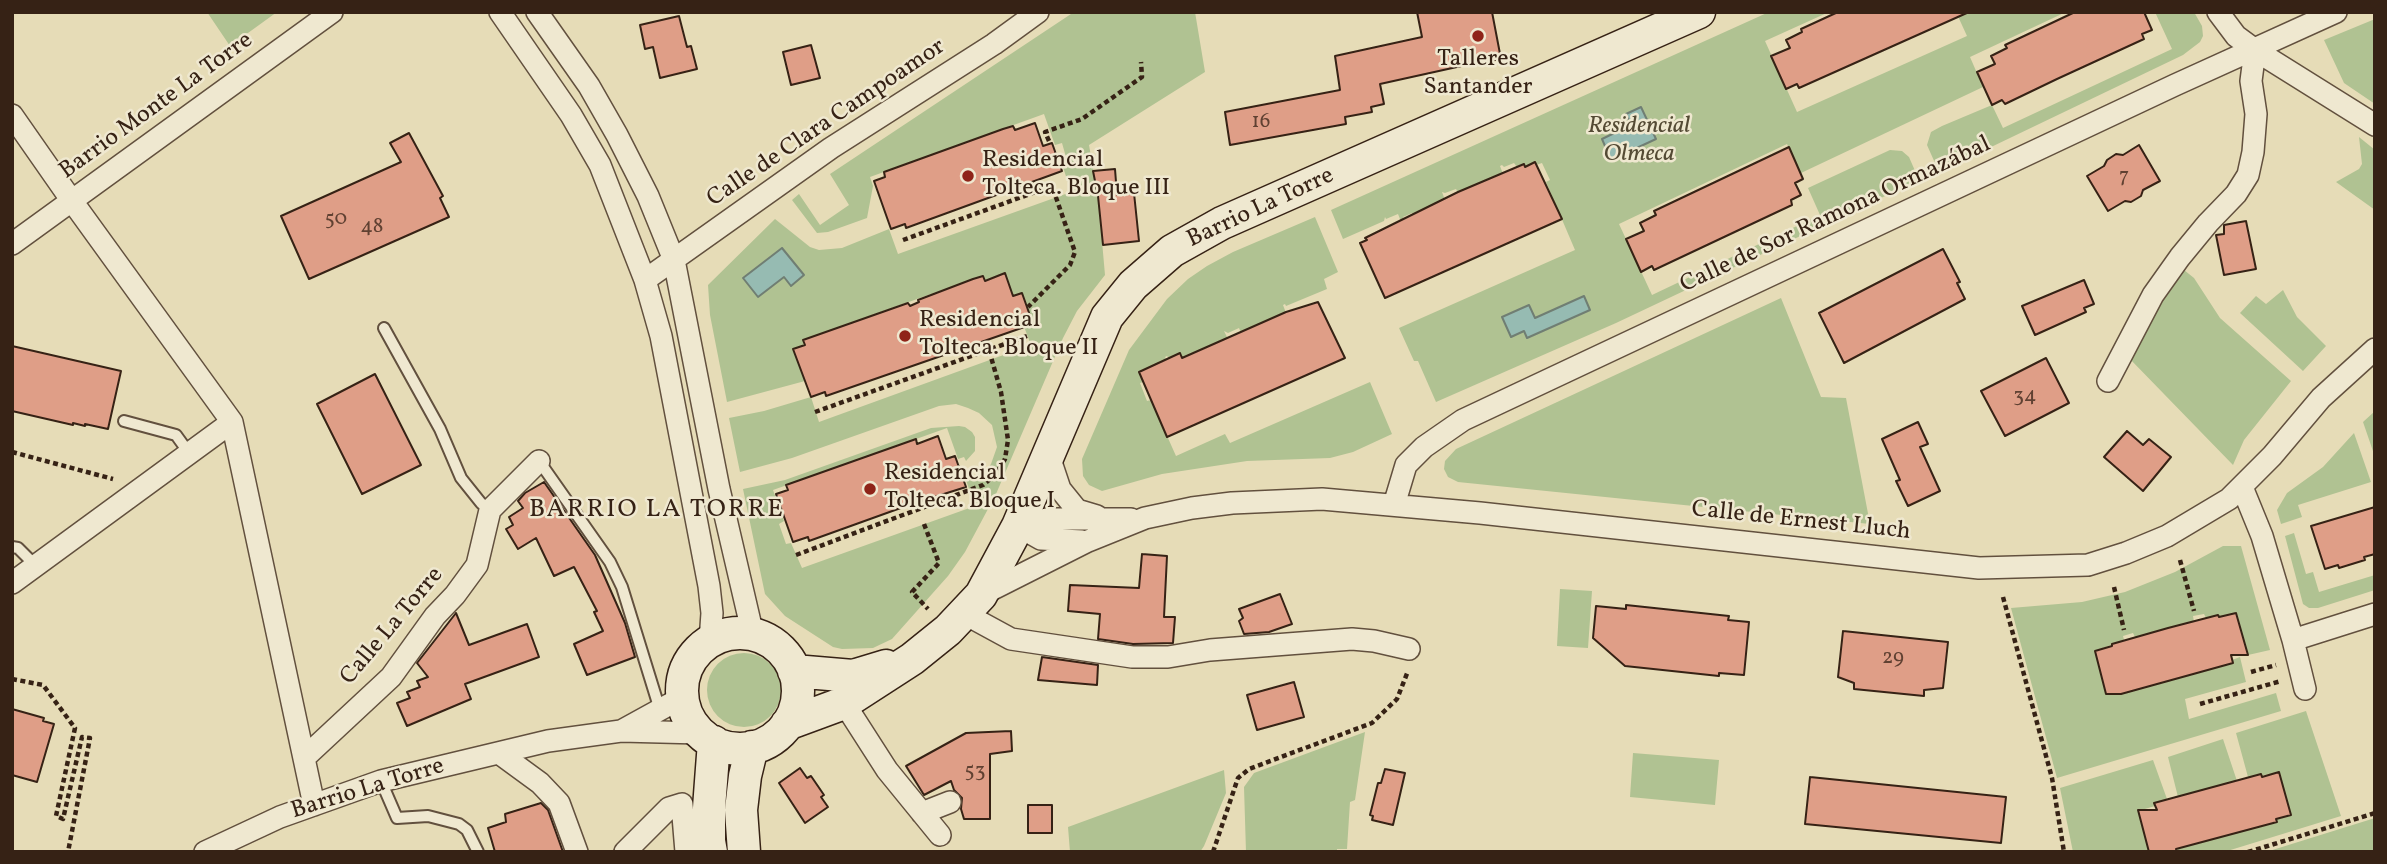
<!DOCTYPE html>
<html>
<head>
<meta charset="utf-8">
<style>
  body { margin:0 }
  #map { position:relative; width:2387px; height:864px; overflow:hidden; background:#e6dcb7; font-family:Vollkorn,serif }
  canvas { display:block }
  .frame { position:absolute; inset:0; border:14px solid #362215; pointer-events:none }
</style>
</head>
<body>
<div id="map">
<canvas width="2387" height="864"></canvas>
<div class="frame"></div>
</div>
<script>
const g = document.querySelector('canvas').getContext('2d');
g.lineJoin = 'round';
function fillPath(path, color) {
  g.fillStyle = color;
  g.fill(path, 'evenodd');
}
function toPath(rows) {
  const path = new Path2D();
  for (const r of rows) {
    if (r.length === 3) {
      path.moveTo(r[0] + r[2], r[1]);
      path.arc(r[0], r[1], r[2], 0, 2 * Math.PI);
      continue;
    }
    path.moveTo(r[0], r[1]);
    for (let i = 2; i < r.length; i += 2) path.lineTo(r[i], r[i + 1]);
  }
  return path;
}
function trace(path, color, width, dash) {
  g.strokeStyle = color;
  g.lineWidth = width;
  g.lineCap = dash ? 'butt' : 'round';
  g.setLineDash(dash || []);
  g.stroke(path);
}
function drawText(font, color, halo, rows, align = 'center') {
  g.font = font + ' Vollkorn,serif';
  g.lineWidth = 5;
  g.setLineDash([]);
  g.textBaseline = 'middle';
  g.strokeStyle = halo;
  g.fillStyle = color;
  for (const [text, x, y, turn = 0] of rows) {
    g.save();
    g.translate(x, y);
    g.rotate((+turn || 0) * Math.PI / 180);
    g.textAlign = isNaN(turn) ? turn : align;
    if (halo) g.strokeText(text, 0, 0);
    g.fillText(text, 0, 0);
    g.restore();
  }
}
fillPath(toPath([
  [207,12,277,12,230,46],
  [1074,12,1195,12,1205,72,1089,145,1098,196,1105,275,1077,311,1063,338,996,494,965,552,948,576,892,639,873,648,842,649,833,647,785,616,765,594,743,489,785,480,931,428,959,426,965,427,972,432,975,437,975,451,966,461,964,457,958,459,947,428,773,490,784,521,779,524,786,544,791,543,802,568,975,506,966,480,986,471,991,464,997,447,992,425,979,413,968,408,956,404,939,406,792,458,740,472,729,418,764,411,811,397,819,422,1031,345,1004,274,933,299,931,294,803,340,805,345,793,349,805,381,727,402,710,315,708,285,775,219,810,247,819,250,842,248,889,229,898,254,1071,192,1063,167,1068,164,1062,143,1055,145,1044,114,870,177,873,186,867,218,828,232,817,233,792,200,799,194,820,225,849,205,830,174],
  [1769,12,1829,12,1765,41,1797,112,1967,36,1956,12,2066,12,1970,57,1983,87,1801,173,1787,144,1619,224,1652,295,1820,215,1808,188,1890,150,1902,151,1909,157,1919,180,1616,323,1436,402,1418,361,1414,361,1399,328,1575,250,1546,182,1550,180,1542,163,1536,165,1535,163,1526,168,1524,164,1517,167,1514,163,1504,167,1502,165,1500,166,1503,174,1461,198,1456,189,1445,193,1442,192,1445,200,1415,218,1412,213,1403,217,1405,223,1402,224,1398,214,1386,219,1385,217,1384,221,1343,239,1331,210],
  [2155,12,2194,12,2202,26,2203,36,2200,42,2183,55,1939,172,1927,145,1931,132,1942,126,1992,105,2003,128,2172,49],
  [2375,19,2375,104,2344,83,2324,40],
  [2359,137,2375,150,2375,210,2336,182,2359,169,2362,164],
  [1315,217,1338,272,1324,279,1327,289,1286,306,1285,304,1283,305,1286,313,1245,330,1247,336,1243,338,1239,328,1228,333,1224,331,1228,339,1186,356,1185,363,1180,353,1169,358,1167,356,1165,357,1169,365,1157,364,1139,372,1143,382,1140,383,1147,401,1151,400,1176,456,1225,434,1230,443,1370,382,1392,434,1353,452,1330,458,1247,461,1162,474,1102,491,1089,485,1083,476,1082,459,1129,350,1167,299,1188,279,1207,266,1233,252],
  [2184,270,2194,278,2220,318,2291,381,2244,440,2233,465,2129,358,2159,300],
  [2283,290,2297,317,2326,346,2303,371,2240,313,2256,296,2266,304],
  [1781,298,1821,397,1846,398,1870,524,1458,482,1448,477,1444,469,1445,461,1456,449],
  [2375,411,2375,457,2363,422],
  [2354,433,2371,482,2298,505,2302,517,2281,524,2277,510,2287,493,2323,467],
  [2294,533,2306,574,2313,572,2319,592,2375,575,2375,590,2318,608,2309,608,2303,604,2285,536],
  [2223,546,2241,546,2270,650,2248,655,2236,613,2219,617,2217,615,2206,618,2204,614,2193,616,2194,622,2147,637,2146,634,2135,637,2133,633,2123,636,2124,640,2095,651,2106,693,2223,666,2233,663,2232,660,2240,657,2246,682,2185,699,2189,719,2276,693,2281,711,2057,778,2011,608,2082,602,2125,592,2175,572],
  [1560,589,1592,591,1588,648,1557,646],
  [744,690,37],
  [2306,711,2341,816,2224,852,2167,852,2175,846,2194,841,2195,844,2236,833,2246,830,2245,827,2264,822,2266,825,2276,823,2279,773,2248,777,2236,733],
  [1365,732,1355,800,1350,802,1347,849,1337,849,1337,852,1246,852,1244,787,1254,773],
  [2223,739,2237,781,2178,797,2168,757],
  [1633,753,1719,760,1715,805,1630,797],
  [2153,760,2167,799,2155,803,2155,806,2138,811,2149,852,2073,852,2060,788],
  [1224,770,1226,793,1204,846,1200,852,1070,852,1068,827],
  [2375,818,2375,852,2266,852]
]), '#b0c292');
const water = toPath([
  [1641,107,1656,139,1611,160,1602,139,1631,125,1626,114,1641,107],
  [782,248,804,275,791,286,784,277,758,297,743,278,782,248],
  [1584,296,1590,310,1527,338,1524,331,1511,337,1502,317,1529,305,1535,318,1584,296]
]);
fillPath(water, '#96bbb2');
trace(water, '#707e73', 2);
const building = toPath([
  [1417,12,1492,12,1501,59,1466,65,1380,84,1384,104,1371,107,1372,112,1345,117,1346,124,1230,145,1225,112,1340,90,1335,56,1422,37,1417,12],
  [1838,12,1969,12,1799,88,1797,84,1786,89,1771,56,1790,48,1786,40,1802,32,1801,29,1838,12],
  [2075,12,2144,12,2152,30,2142,34,2144,39,2057,79,2005,104,2002,100,1992,105,1977,72,1995,64,1991,56,2007,48,2005,45,2075,12],
  [679,16,687,47,691,46,697,69,660,78,653,47,645,49,640,25,679,16],
  [811,45,820,78,791,85,783,52,811,45],
  [1035,123,1043,146,1052,143,1062,171,906,228,905,224,891,229,874,181,885,177,884,172,1003,129,1013,126,1015,130,1035,123],
  [409,133,443,196,440,198,449,217,309,279,281,216,401,162,390,143,409,133],
  [2139,145,2160,181,2143,190,2141,196,2131,202,2125,201,2108,211,2087,176,2104,166,2107,160,2116,154,2123,155,2139,145],
  [1789,147,1803,179,1795,183,1801,195,1791,200,1792,205,1654,270,1652,266,1641,272,1626,239,1644,231,1640,223,1656,215,1654,211,1789,147],
  [1535,162,1562,219,1385,298,1360,243,1367,240,1365,238,1458,192,1524,164,1525,167,1535,162],
  [1115,169,1117,195,1134,193,1139,241,1103,245,1098,196,1093,171,1115,169],
  [2246,221,2256,269,2224,275,2216,235,2224,234,2224,225,2246,221],
  [1943,249,1960,282,1957,283,1965,299,1844,363,1819,313,1943,249],
  [1005,273,1013,296,1022,293,1033,324,826,396,825,392,811,397,793,349,805,345,803,340,908,303,910,306,919,302,918,300,973,279,983,276,985,281,1005,273],
  [2084,280,2094,304,2084,308,2086,312,2035,335,2022,306,2084,280],
  [1318,302,1345,358,1167,437,1139,372,1180,353,1182,358,1286,312,1318,302],
  [12,346,121,371,108,429,85,424,85,426,73,423,73,425,12,411,12,346],
  [2046,358,2069,403,2005,436,1981,391,2046,358],
  [375,374,421,465,362,494,317,404,375,374],
  [1918,422,1928,444,1920,447,1940,491,1908,506,1896,481,1900,480,1882,439,1918,422],
  [2127,431,2143,445,2149,439,2171,457,2143,491,2104,457,2127,431],
  [938,436,946,459,955,456,966,487,909,505,809,541,808,537,793,542,776,494,788,490,786,485,916,439,917,444,938,436],
  [544,482,595,555,625,623,635,657,587,675,574,644,603,631,594,612,597,611,574,567,554,576,536,538,518,549,506,529,513,525,509,517,523,508,518,501,525,493,544,482],
  [2375,507,2375,554,2364,557,2365,560,2339,568,2338,565,2325,569,2311,526,2375,507],
  [1142,554,1167,556,1164,617,1175,617,1173,643,1133,644,1098,639,1100,614,1068,611,1070,585,1139,588,1142,554],
  [1280,594,1292,624,1269,632,1244,634,1239,621,1243,618,1239,609,1280,594],
  [1626,605,1729,616,1728,620,1749,622,1744,675,1719,673,1719,676,1625,666,1593,638,1596,606,1626,609,1626,605],
  [456,613,469,645,527,624,539,657,465,684,471,699,407,726,397,703,410,698,407,692,420,687,417,681,428,677,417,663,456,613],
  [2236,613,2248,655,2231,655,2233,663,2121,694,2106,694,2095,651,2112,646,2112,644,2168,628,2218,615,2219,617,2236,613],
  [1843,631,1948,642,1943,688,1924,690,1924,696,1854,689,1854,683,1838,677,1843,631],
  [1042,657,1098,665,1097,685,1038,680,1042,657],
  [1294,682,1304,717,1257,730,1247,695,1294,682],
  [12,709,44,718,43,721,54,724,37,782,12,775,12,709],
  [1011,731,1012,751,990,754,990,819,964,819,961,809,962,798,954,790,951,781,924,795,906,766,966,733,1011,731],
  [800,768,807,778,811,776,824,795,821,797,828,807,805,823,779,783,800,768],
  [1385,769,1405,773,1393,825,1372,820,1373,816,1370,815,1378,783,1381,783,1385,769],
  [2279,772,2291,815,2276,819,2277,822,2176,849,2177,852,2149,852,2138,810,2157,810,2154,803,2261,774,2262,777,2279,772],
  [1810,777,2006,797,2001,843,1805,824,1810,777],
  [541,803,548,810,563,852,495,852,488,828,506,822,505,814,541,803],
  [1028,805,1052,805,1052,833,1028,833,1028,805]
]);
fillPath(building, '#df9e87');
trace(building, '#362215', 2);
const lane = toPath([
  [384,328,440,429,461,478,481,503,490,510],
  [124,421,176,435,189,453],
  [539,461,610,562,622,587,660,710],
  [12,547,18,548,36,566],
  [381,781,397,818,428,816,459,824,467,830,478,852]
]);
const street = toPath([
  [500,12,571,115,600,165,645,280,661,336,709,586,712,613,710,641],
  [537,12,589,86,617,135,648,196,674,260,719,489,753,635],
  [2218,12,2236,36,2255,50,2375,125],
  [12,115,72,201,232,422,314,805],
  [12,244,332,12],
  [645,280,831,148,994,44,1038,12],
  [2108,381,2153,295,2180,257,2208,223,2236,194,2248,175,2253,152,2256,114,2251,81,2255,50],
  [1048,453,1060,489,1077,510,1097,516],
  [2242,487,2262,536,2293,640,2305,689],
  [1394,505,1406,465,1424,447,1463,420,2175,85,2336,12],
  [1018,526,1047,519,1131,519],
  [1018,526,1041,539,1082,541],
  [12,583,232,422],
  [981,595,1088,541,1145,518,1192,508,1232,503,1322,499,1480,513,1979,568,2088,565,2126,553,2167,536,2229,499,2272,456,2321,398,2375,349],
  [965,614,1011,639,1132,657,1168,657,1210,650,1352,639,1374,641,1409,649],
  [2293,640,2375,614],
  [844,703,887,770,940,835],
  [623,730,683,697],
  [499,753,540,783,559,803,577,852],
  [304,758,391,677,435,616,455,595,477,565,490,510,539,461],
  [922,813,950,802],
  [205,852,280,817,381,781,548,741,621,731,700,733],
  [625,852,669,808,682,804,686,852]
]);
const secondary = toPath([
  [740,691,58],
  [794,671,853,676,886,666],
  [787,724,844,703,912,659,948,630,981,595,1018,526,1107,317,1133,285,1172,251,1222,223,1699,12],
  [711,852,709,841,709,808,714,742],
  [744,852,741,810,745,776,752,747]
]);
trace(lane, '#62503e', 14);
trace(street, '#62503e', 24);
trace(secondary, '#362215', 35);
trace(toPath([
  [1049,141,1045,132,1082,119,1142,77,1141,62],
  [903,240,1052,186,1075,252,1070,265,1028,307],
  [815,412,1027,336],
  [12,452,113,479],
  [924,524,939,563,912,592,928,609],
  [796,555,983,485,996,474,1005,459,1008,440,1001,392,989,350],
  [2180,560,2194,611],
  [2114,587,2124,630],
  [2003,597,2052,778,2064,852],
  [2251,672,2276,665],
  [12,679,43,685,75,728,56,816,63,819,82,737,90,738,68,852],
  [2200,704,2281,681],
  [1213,852,1238,778,1249,769,1372,723,1397,699,1408,671],
  [2248,852,2375,813]
]), '#362215', 4.5, [5, 3.5]);
trace(lane, '#efe8d0', 10);
trace(street, '#efe8d0', 21);
trace(secondary, '#efe8d0', 32);
for (const [x, y, r, color] of [
  [1478,36,7,"#8f2418"],
  [968,176,7,"#8f2418"],
  [905,336,7,"#8f2418"],
  [870,489,7,"#8f2418"]
]) {
  const dot = new Path2D();
  dot.arc(x, y, r, 0, 2 * Math.PI);
  g.fillStyle = color;
  g.fill(dot);
  trace(dot, '#efe8d0', 2.5);
}
drawText('21px', '#604132', null, [
  ["16",1261,123],
  ["7",2124,178],
  ["50",336,220],
  ["48",372,228],
  ["34",2025,397],
  ["29",1893,659],
  ["53",975,772]
]);
drawText('24px', '#362215', '#efe8d0', [
  ["Talleres",1478,61,"center"],
  ["Santander",1478,89,"center"],
  ["Residencial",982,162],
  ["Tolteca. Bloque III",982,190],
  ["Residencial",919,322],
  ["Tolteca. Bloque II",919,350],
  ["Residencial",884,475],
  ["Tolteca. Bloque I",884,503]
], 'left');
drawText('24px', '#362215', '#efe8d0', [
  ["Barrio Monte La Torre",157,107,-36],
  ["Calle de Clara Campoamor",827,124,-34],
  ["Barrio La Torre",1261,209,-25],
  ["Calle de Sor Ramona Ormazábal",1836,216,-25],
  ["Calle de Ernest Lluch",1801,522,6],
  ["Calle La Torre",393,627,-50],
  ["Barrio La Torre",368,790,-17]
]);
drawText('italic 24px', '#544a34', '#efe8d0', [
  ["Residencial",1639,128],
  ["Olmeca",1639,156]
]);
g.letterSpacing = '2px';
drawText('26px', '#362215', '#efe8d0', [
  ["BARRIO LA TORRE",657,511]
]);
g.letterSpacing = '0px';
</script>
</body>
</html>
